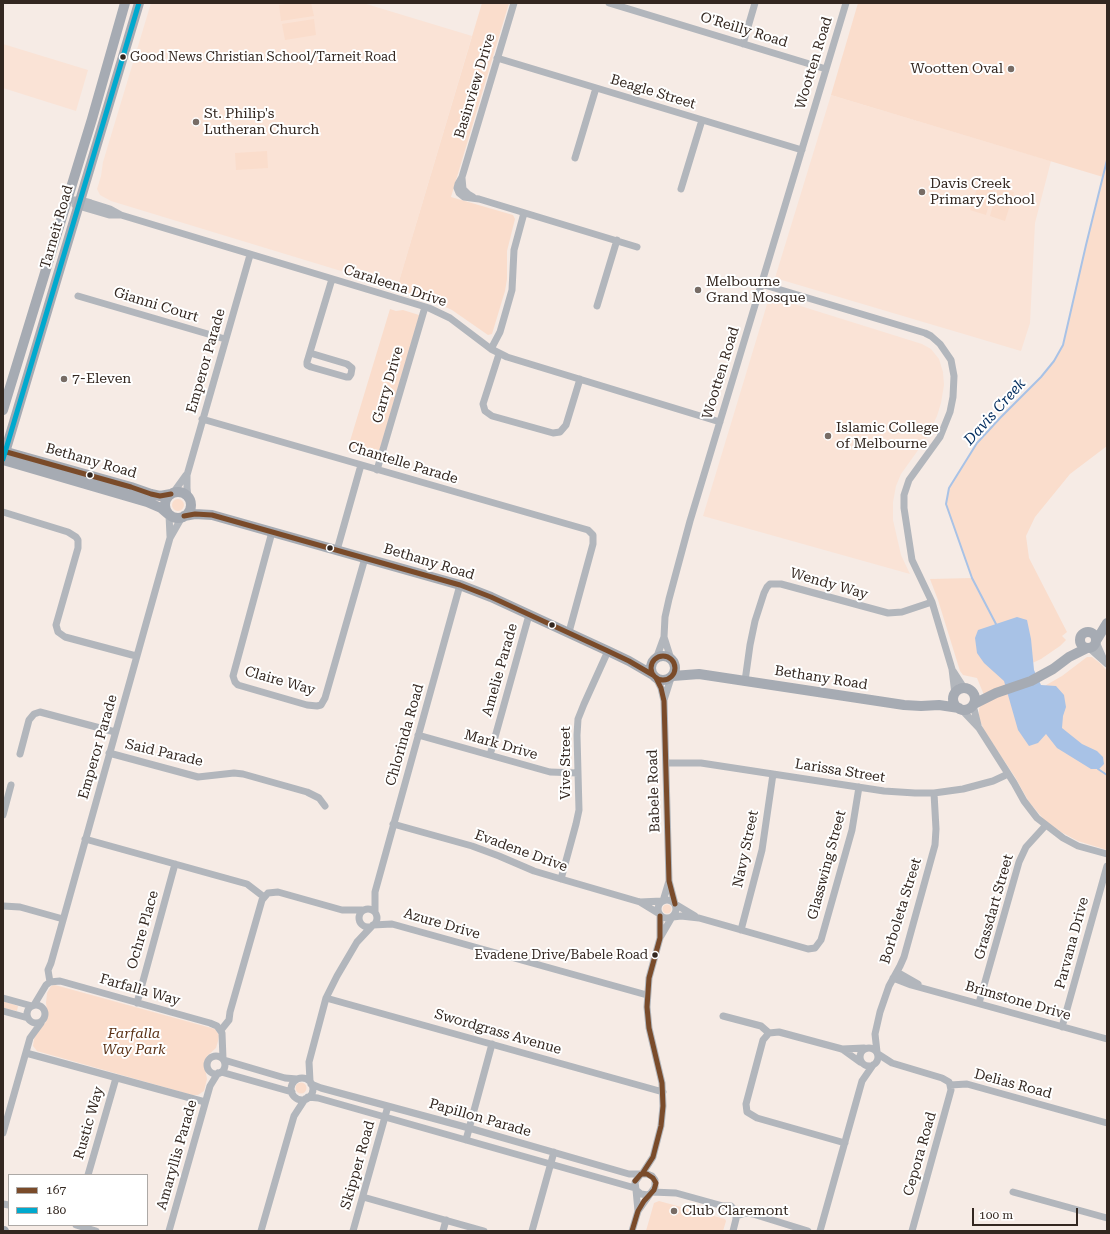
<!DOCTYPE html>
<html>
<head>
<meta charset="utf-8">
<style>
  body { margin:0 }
  #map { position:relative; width:1110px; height:1234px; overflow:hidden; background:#f6ebe5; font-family:"Roboto Serif",serif }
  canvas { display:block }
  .frame { position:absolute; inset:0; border:4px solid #332720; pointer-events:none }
  .legend { position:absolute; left:8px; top:1174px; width:140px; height:52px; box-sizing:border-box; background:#fff; border:1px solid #ada9a6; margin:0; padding:5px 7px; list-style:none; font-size:12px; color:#332720 }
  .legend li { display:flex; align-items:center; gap:8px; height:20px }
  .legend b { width:20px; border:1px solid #ada9a6 }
  .scale { position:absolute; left:972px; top:1208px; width:106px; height:18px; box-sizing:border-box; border:2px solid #332720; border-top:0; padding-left:5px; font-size:12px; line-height:14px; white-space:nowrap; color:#332720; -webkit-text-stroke:3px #fff; paint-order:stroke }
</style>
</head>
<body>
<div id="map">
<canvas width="1110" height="1234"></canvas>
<div class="frame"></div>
<ul class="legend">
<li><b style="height:5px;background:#7a4b2a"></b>167</li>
<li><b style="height:5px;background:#00a9ce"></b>180</li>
</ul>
<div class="scale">100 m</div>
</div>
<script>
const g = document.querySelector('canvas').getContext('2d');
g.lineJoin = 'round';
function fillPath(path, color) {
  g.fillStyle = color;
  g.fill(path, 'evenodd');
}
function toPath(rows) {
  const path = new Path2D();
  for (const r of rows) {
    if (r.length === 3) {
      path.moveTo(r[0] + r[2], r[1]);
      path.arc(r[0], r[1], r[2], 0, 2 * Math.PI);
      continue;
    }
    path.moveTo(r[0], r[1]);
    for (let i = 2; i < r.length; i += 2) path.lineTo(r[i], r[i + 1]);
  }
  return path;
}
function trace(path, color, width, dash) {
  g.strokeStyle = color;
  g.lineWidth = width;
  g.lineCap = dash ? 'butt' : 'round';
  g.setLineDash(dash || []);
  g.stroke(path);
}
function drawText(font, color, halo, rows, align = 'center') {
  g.font = font + ' "Roboto Serif",serif';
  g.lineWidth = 4;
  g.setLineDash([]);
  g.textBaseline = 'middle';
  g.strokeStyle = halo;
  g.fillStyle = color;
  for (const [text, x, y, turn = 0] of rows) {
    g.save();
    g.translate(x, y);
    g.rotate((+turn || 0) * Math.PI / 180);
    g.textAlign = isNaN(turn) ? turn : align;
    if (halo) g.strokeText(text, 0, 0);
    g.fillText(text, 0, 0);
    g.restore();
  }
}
fillPath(toPath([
  [151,3,363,3,472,36,397,288,111,201,100,195,97,189,101,176,103,162],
  [3,44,88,70,76,111,3,88],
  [831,95,1051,161,1035,223,1030,323,1021,351,775,278],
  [775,298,922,344,931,349,939,359,943,372,944,385,941,403,937,416,926,439,901,474,896,486,893,502,893,520,901,555,910,574,703,516,768,301]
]), '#fae3d6');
fillPath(toPath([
  [293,3,311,3,314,16,281,21,279,5],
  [482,3,509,3,451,197,513,215,515,219,507,251,507,279,505,291,492,334,488,335,452,310,430,300,406,293,404,290,397,288],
  [858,3,1107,3,1107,446,1070,474,1035,517,1026,536,1029,558,1067,632,1062,636,1066,640,1060,646,1041,659,1015,671,1041,688,1062,676,1087,657,1092,657,1101,664,1107,671,1107,850,1078,841,1061,832,1046,822,1029,802,1015,777,985,732,981,723,979,716,979,708,986,700,977,678,963,675,960,671,938,600,930,579,972,578,946,504,949,488,977,443,1000,418,1041,377,1054,361,1063,345,1086,245,1103,177,831,95],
  [314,19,316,35,285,40,282,24],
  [267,151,268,168,236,170,235,153],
  [979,182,994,186,986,215,970,210],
  [998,188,1014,192,1005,221,990,216],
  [390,309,396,311,403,310,419,315,419,317,378,456,375,461,347,451],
  [178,505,6],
  [667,909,4.5],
  [55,985,215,1029,219,1035,218,1041,216,1048,207,1056,204,1062,207,1079,204,1091,198,1095,192,1095,37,1051,33,1046,34,1039,38,1029,46,1022,48,1017,46,1003,47,993,51,986],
  [3,1001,18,1006,17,1011,3,1008],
  [301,1088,5.5],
  [659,1201,725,1219,726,1221,723,1231,646,1231,654,1203]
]), '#faddcc');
fillPath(toPath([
  [1017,617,1027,620,1031,639,1034,670,1041,685,1056,686,1064,695,1066,707,1063,716,1062,728,1082,744,1097,751,1103,757,1104,764,1099,769,1091,769,1057,748,1046,734,1038,743,1029,746,1018,730,1004,681,984,663,977,653,975,638,978,630]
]), '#a8c2e6');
trace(toPath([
  [997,626,972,578,946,504,949,488,977,443,1000,418,1041,377,1054,361,1063,345,1086,245,1107,160],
  [1098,769,1107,775]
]), '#a8c2e6', 2);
trace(toPath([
  [514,3,462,177,458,184,457,188,459,193,464,197,479,199,637,247],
  [609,3,826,69],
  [743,44,755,3],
  [497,58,802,150],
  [575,158,596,88],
  [462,178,463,189,468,194,473,197],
  [681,189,702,120],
  [66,200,80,200,91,203,110,209,121,215,429,308,450,318,491,349,507,357,720,422],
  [75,205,109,215,119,215],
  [761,284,925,333,931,336,940,344,951,360,954,376,953,397,950,412,940,437,909,480,904,495,904,508,912,560,932,602,952,669,955,694],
  [78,296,225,339],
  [597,306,617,240],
  [491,349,500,332,512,290,514,250,524,213],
  [310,353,347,364,352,368,351,374,349,377,346,377,311,367,307,365,307,362,332,279],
  [499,354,483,404,485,411,492,416,553,433,560,432,566,425,580,379],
  [202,419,588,530,593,535,593,544,569,632],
  [377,470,425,307],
  [173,493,186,475],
  [188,498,187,488,187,475,250,255],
  [3,512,68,532,76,537,78,540,78,548,56,625,58,632,65,637,136,656],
  [169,515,170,536],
  [272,532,233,676,235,682,238,685,307,705,317,706,321,705,325,698,365,558],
  [337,550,361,465],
  [664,637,671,659],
  [1096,642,1104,660],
  [1089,648,1107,664],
  [656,659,664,637,665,617,669,599,690,521,846,3],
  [953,671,964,688],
  [656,678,661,688,664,701,669,881,675,904],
  [745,681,750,645,755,621,764,593,767,587,770,584,781,584,888,613,902,612,932,602],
  [664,700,671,678],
  [973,705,978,725],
  [961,709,979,728,1014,783,1024,801,1037,818,1063,838,1078,846,1107,854],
  [418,735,550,772,578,773],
  [109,753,198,777,234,773,243,774,307,792,319,798,325,806],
  [20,754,29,720,34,714,40,712,115,732],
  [490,755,529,615],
  [666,763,701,763,884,791,915,793,934,793,963,789,993,781,1008,774],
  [3,815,11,785],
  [393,824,472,846,499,856,534,871,561,879,640,902,662,901],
  [85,839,247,884,264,897],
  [561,879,576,824,579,810,577,735,578,719,584,704,608,651],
  [667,909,9],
  [663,901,669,881],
  [640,902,658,913],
  [675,904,695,916],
  [3,906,20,907,63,919],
  [368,918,9],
  [375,912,375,892,460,585],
  [673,917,681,916,699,918,808,949,815,948,821,940,852,830,859,787],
  [373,925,392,924,647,995],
  [741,930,762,850,773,774],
  [661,936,672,917],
  [897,972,918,984],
  [893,978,911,985,1107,1039],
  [50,982,48,970,51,963,170,538,182,517],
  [3,998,32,1006],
  [326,998,663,1092],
  [137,1003,175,864],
  [979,1003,1019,862,1026,847,1046,825],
  [36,1014,9],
  [34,1005,46,985,50,982,60,981,210,1023,217,1026,222,1033,223,1059],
  [3,1011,28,1018],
  [723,1016,761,1026,769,1033],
  [1062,1027,1107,866],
  [221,1030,229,1020,230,1012,262,900,268,893,278,892,342,910,362,910],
  [869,1057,9],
  [842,1049,864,1048],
  [877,1052,875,1034,880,1012,889,986,900,966,904,957,935,845,936,829,934,793],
  [26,1053,205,1102],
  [878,1054,892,1063,942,1078,949,1082,950,1085,967,1084,1107,1123],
  [216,1065,9],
  [224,1060,285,1078,297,1079],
  [221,1072,292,1092],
  [302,1089,11],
  [310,1081,309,1062,326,998,337,976,357,942,372,926],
  [311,1084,321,1088,469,1128,629,1174,641,1174],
  [308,1097,318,1098,635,1188],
  [3,1133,30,1038,41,1023],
  [466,1140,492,1044],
  [845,1143,757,1118,747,1112,746,1104,763,1040,769,1033,779,1032,842,1049,860,1062],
  [642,1174,653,1157,661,1126,663,1106,662,1083,649,1028,647,1007,649,978,660,938,660,916],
  [88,1175,116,1078],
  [636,1190,638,1211],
  [652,1192,676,1193,723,1206,731,1206,736,1212,736,1219,733,1231],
  [1013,1192,1107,1218],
  [363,1197,484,1231],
  [3,1204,9,1205],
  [736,1216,746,1213,753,1214,808,1231],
  [76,1225,96,1231],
  [169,1231,210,1086,218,1073],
  [261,1231,294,1116,305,1099],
  [353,1231,388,1106],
  [443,1231,446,1220],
  [532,1231,554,1152],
  [632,1231,638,1211,655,1187,655,1180,652,1176,647,1174,641,1174,635,1182,636,1190,641,1194,648,1195,651,1193],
  [820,1231,862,1081,873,1065],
  [912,1231,951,1090,950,1085]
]), '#b2b6bc', 7);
trace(toPath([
  [3,410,92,119,125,3],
  [3,451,131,487,151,494,160,496,171,494],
  [3,459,139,3],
  [3,460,147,502,161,508,168,514],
  [178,505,13],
  [184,516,195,514,212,515,460,585,491,597,608,651,629,661,653,675],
  [1088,640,8],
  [1096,641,1107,623],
  [663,668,12],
  [673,676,699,674,904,705,921,706,939,705,959,708],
  [964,699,11],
  [974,704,996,693,1031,681,1053,669,1069,657,1087,648],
  [3,1231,4,1231]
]), '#a6abb3', 10);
trace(toPath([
  [3,451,131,487,151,494,160,496,171,494],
  [184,516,195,514,212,515,460,585,491,597,608,651,629,661,653,675],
  [663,668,12],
  [656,678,661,688,664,701,669,881,675,904],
  [642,1174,653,1157,661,1126,663,1106,662,1083,649,1028,647,1007,649,978,660,938,660,916],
  [632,1231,638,1211,644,1201,654,1190,656,1183,653,1178,647,1174,641,1174,635,1181]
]), '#7a4b2a', 5);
trace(toPath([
  [3,459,139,3]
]), '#00a9ce', 5);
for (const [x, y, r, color] of [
  [123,57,3.5,"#332720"],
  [1011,69,4,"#776c65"],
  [196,122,4,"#776c65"],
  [922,192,4,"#776c65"],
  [698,290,4,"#776c65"],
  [64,379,4,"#776c65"],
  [828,436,4,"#776c65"],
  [90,475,3.5,"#332720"],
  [330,548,3.5,"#332720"],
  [552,625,3.5,"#332720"],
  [655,955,3.5,"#332720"],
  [674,1211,4,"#776c65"]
]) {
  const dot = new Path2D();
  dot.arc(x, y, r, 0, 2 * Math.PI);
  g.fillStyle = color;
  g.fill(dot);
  trace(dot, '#fff', 1.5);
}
drawText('13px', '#332720', '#fff', [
  ["Good News Christian School/Tarneit Road",130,57],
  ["Evadene Drive/Babele Road",648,955,"right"]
], 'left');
drawText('14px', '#332720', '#fff', [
  ["O'Reilly Road",744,30,17],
  ["Wootten Road",814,63,-73],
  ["Basinview Drive",475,86,-73],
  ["Beagle Street",653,92,17],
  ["Tarneit Road",57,227,-74],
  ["Caraleena Drive",395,286,18],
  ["Gianni Court",156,305,17],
  ["Emperor Parade",206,361,-74],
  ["Wootten Road",721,373,-73],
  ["Garry Drive",388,385,-74],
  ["Bethany Road",91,461,16],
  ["Chantelle Parade",403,463,17],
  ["Bethany Road",429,562,17],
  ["Wendy Way",829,584,16],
  ["Amelie Parade",500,670,-74],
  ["Bethany Road",821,678,9],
  ["Claire Way",280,681,16],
  ["Chlorinda Road",405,735,-74],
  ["Mark Drive",501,745,16],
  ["Emperor Parade",98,747,-74],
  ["Said Parade",164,753,13],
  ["Vive Street",566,763,-90],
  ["Larissa Street",840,771,9],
  ["Babele Road",654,791,-92],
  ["Navy Street",746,849,-78],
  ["Evadene Drive",521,851,20],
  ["Glasswing Street",827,865,-75],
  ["Grassdart Street",994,907,-74],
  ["Borboleta Street",901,911,-73],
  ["Azure Drive",442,924,16],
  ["Ochre Place",143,930,-74],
  ["Parvana Drive",1072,943,-75],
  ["Farfalla Way",140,990,16],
  ["Brimstone Drive",1018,1001,16],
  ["Swordgrass Avenue",498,1032,16],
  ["Delias Road",1013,1084,15],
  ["Papillon Parade",480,1118,16],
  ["Rustic Way",89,1123,-74],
  ["Cepora Road",920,1154,-74],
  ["Amaryllis Parade",177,1155,-74],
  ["Skipper Road",358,1165,-74]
]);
drawText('14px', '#332720', '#fff', [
  ["Wootten Oval",1003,69,"right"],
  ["St. Philip's",204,114],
  ["Lutheran Church",204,130],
  ["Davis Creek",930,184],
  ["Primary School",930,200],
  ["Melbourne",706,282],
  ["Grand Mosque",706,298],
  ["7-Eleven",72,379],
  ["Islamic College",836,428],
  ["of Melbourne",836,444],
  ["Club Claremont",682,1211]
], 'left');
drawText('italic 14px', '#5a3115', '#fff', [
  ["Farfalla",134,1034],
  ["Way Park",134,1050]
]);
drawText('italic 15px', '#052f60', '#fff', [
  ["Davis Creek",995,412,-48]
]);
</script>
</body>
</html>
